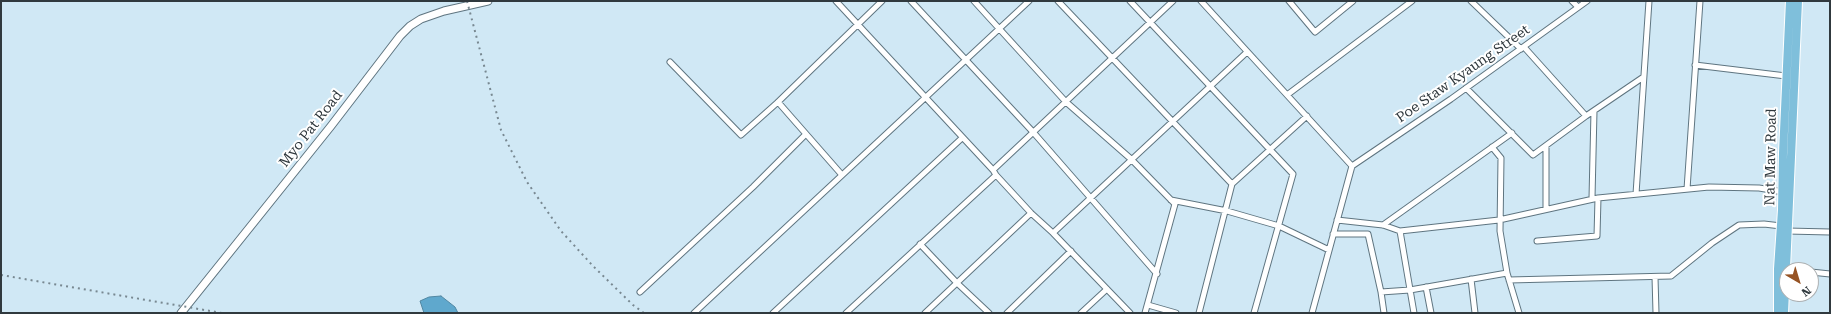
<!DOCTYPE html>
<html>
<head>
<meta charset="utf-8">
<style>
  body { margin:0 }
  #map { position:relative; width:1831px; height:314px; overflow:hidden; background:#d0e8f5; font-family:"Roboto Serif",serif }
  canvas { display:block }
  .frame { position:absolute; inset:0; border:2px solid #30393e; pointer-events:none }
  .north { position:absolute; left:1779px; top:262px; width:40px; height:40px; box-sizing:border-box; background:#fff; border:1px solid #acb0b2; border-radius:50%; rotate:142deg; font-size:11px; font-weight:700; line-height:16px; text-align:center; color:#30393e }
  .north::after { content:''; display:block; margin:auto; width:14px; height:18px; background:#965324; clip-path:polygon(50% 0,100% 100%,50% 72%,0 100%) }
</style>
</head>
<body>
<div id="map">
<canvas width="1831" height="314"></canvas>
<div class="frame"></div>
<div class="north">N</div>
</div>
<script>
const g = document.querySelector('canvas').getContext('2d');
g.lineJoin = 'round';
function fillPath(path, color) {
  g.fillStyle = color;
  g.fill(path, 'evenodd');
}
function toPath(rows) {
  const path = new Path2D();
  for (const r of rows) {
    path.moveTo(r[0], r[1]);
    for (let i = 2; i < r.length; i += 2) path.lineTo(r[i], r[i + 1]);
  }
  return path;
}
function trace(path, color, width, dash) {
  g.strokeStyle = color;
  g.lineWidth = width;
  g.lineCap = dash ? 'butt' : 'round';
  g.setLineDash(dash || []);
  g.stroke(path);
}
function drawText(font, color, halo, rows, align = 'center') {
  g.font = font + ' "Roboto Serif",serif';
  g.lineWidth = 4;
  g.setLineDash([]);
  g.textBaseline = 'middle';
  g.strokeStyle = halo;
  g.fillStyle = color;
  for (const [text, x, y, turn = 0] of rows) {
    g.save();
    g.translate(x, y);
    g.rotate((+turn || 0) * Math.PI / 180);
    g.textAlign = isNaN(turn) ? turn : align;
    if (halo) g.strokeText(text, 0, 0);
    g.fillText(text, 0, 0);
    g.restore();
  }
}
const water = toPath([
  [441,296,455,307,458,313,424,313,420,301,429,297,441,296]
]);
fillPath(water, '#5fa8cd');
trace(water, '#5187a2', 1);
const minor = toPath([
  [836,1,993,170,996,175,1031,213,1053,233,1247,52],
  [911,1,1033,132,1157,274],
  [974,1,1066,102,1131,159,1175,204,1145,313],
  [1058,1,1232,184],
  [1130,1,1293,174,1254,313],
  [1201,1,1352,166,1312,313],
  [1289,1,1315,32,1353,1],
  [1471,1,1521,49],
  [1572,1,1578,7],
  [1524,47,1586,116],
  [670,62,741,135,778,102,882,1],
  [1695,65,1786,76],
  [1466,88,1533,155,1586,116,1642,78],
  [1287,95,1412,1],
  [778,102,842,175],
  [1492,147,1501,158,1500,231,1507,273,1519,313],
  [1352,166,1451,99,1587,1],
  [993,170,1173,1],
  [1687,189,1700,1],
  [1636,194,1649,1],
  [1592,198,1594,111],
  [1171,200,1227,211,1279,226,1329,250],
  [1546,209,1546,146],
  [1337,220,1383,225,1400,231,1499,220,1598,198,1709,187,1759,188,1784,192],
  [1383,225,1512,133],
  [1400,231,1414,313],
  [1787,231,1830,232],
  [1053,233,1130,313],
  [1333,234,1368,234,1381,292,1410,290,1507,273],
  [1537,241,1597,236,1598,198],
  [920,244,957,283,989,313],
  [1811,272,1830,274],
  [1655,277,1656,313],
  [1471,279,1475,313],
  [1509,280,1671,276,1712,243,1739,225,1764,224,1781,226],
  [1426,287,1431,313],
  [640,292,753,187,805,135],
  [1381,292,1384,313],
  [1148,305,1176,313],
  [694,313,1029,1],
  [773,313,962,138],
  [846,313,996,175],
  [925,313,1031,213],
  [1007,313,1071,251],
  [1081,313,1107,289],
  [1199,313,1232,184,1307,116]
]);
const secondary = toPath([
  [181,313,331,126,400,36,410,26,421,19,444,11,488,1]
]);
const primary = toPath([
  [1778,313,1778,269,1782,210,1783,153,1790,1],
  [1784,313,1798,1]
]);
trace(minor, '#5f7580', 7);
trace(secondary, '#5f7580', 9);
trace(primary, '#fff', 10);
trace(minor, '#fff', 5);
trace(secondary, '#fff', 7);
trace(primary, '#7fbfdb', 8);
trace(toPath([
  [467,1,501,130,527,182,561,231,593,266,633,305,644,313],
  [1,275,222,313]
]), '#788891', 2, [2, 4]);
drawText('14px', '#30393e', '#fff', [
  ["Poe Staw Kyaung Street",1463,74,-35],
  ["Myo Pat Road",311,129,-52],
  ["Nat Maw Road",1771,157,-89]
]);
</script>
</body>
</html>
